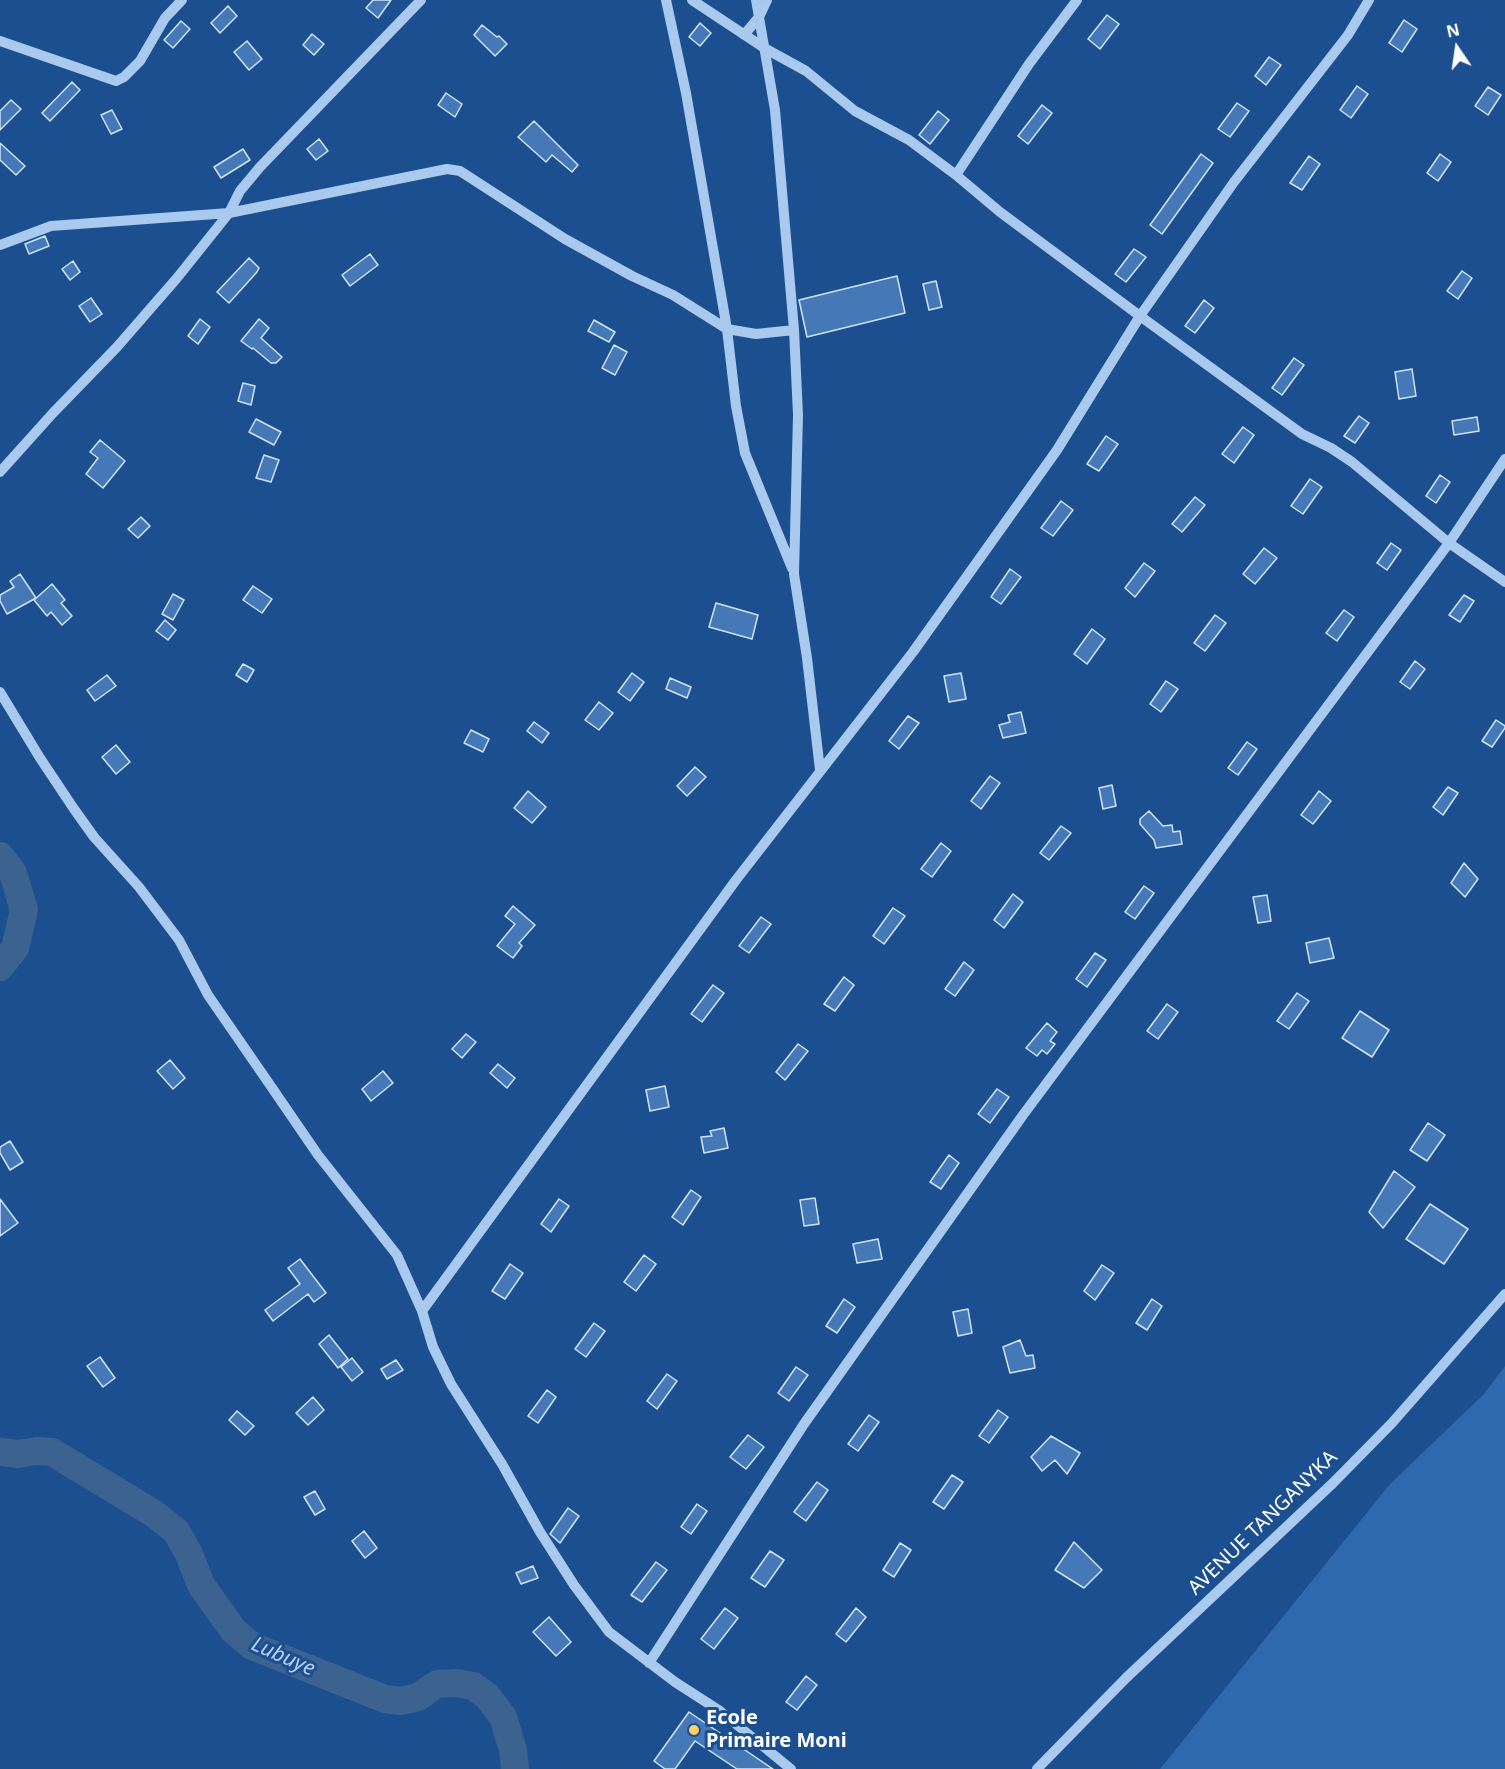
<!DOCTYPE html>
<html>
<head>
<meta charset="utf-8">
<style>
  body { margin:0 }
  #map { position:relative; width:1505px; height:1769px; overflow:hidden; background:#1b4f8f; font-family:"Noto Sans",sans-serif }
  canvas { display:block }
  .north { position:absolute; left:1427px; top:18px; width:60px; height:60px; -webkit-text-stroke:4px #1b4f8f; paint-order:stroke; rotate:347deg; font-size:16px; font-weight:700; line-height:24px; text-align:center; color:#fff }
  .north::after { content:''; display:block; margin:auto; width:21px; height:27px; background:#fff; clip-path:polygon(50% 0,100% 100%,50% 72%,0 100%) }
</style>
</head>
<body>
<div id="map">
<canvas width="1505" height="1769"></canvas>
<div class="north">N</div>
</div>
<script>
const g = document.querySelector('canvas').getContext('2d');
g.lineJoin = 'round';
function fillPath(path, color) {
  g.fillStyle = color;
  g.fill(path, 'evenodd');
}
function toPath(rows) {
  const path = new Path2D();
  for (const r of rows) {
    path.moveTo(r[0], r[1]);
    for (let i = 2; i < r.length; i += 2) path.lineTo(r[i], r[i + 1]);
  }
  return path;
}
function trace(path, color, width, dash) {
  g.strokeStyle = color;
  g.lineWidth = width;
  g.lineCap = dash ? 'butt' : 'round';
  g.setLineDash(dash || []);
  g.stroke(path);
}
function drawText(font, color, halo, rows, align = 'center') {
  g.font = font + ' "Noto Sans",sans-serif';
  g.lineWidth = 6;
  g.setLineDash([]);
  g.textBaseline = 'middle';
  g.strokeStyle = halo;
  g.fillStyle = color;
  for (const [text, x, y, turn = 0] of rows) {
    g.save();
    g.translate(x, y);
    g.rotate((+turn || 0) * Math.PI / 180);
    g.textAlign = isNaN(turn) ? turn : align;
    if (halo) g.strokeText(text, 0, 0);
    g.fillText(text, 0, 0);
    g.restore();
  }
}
fillPath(toPath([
  [1505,1366,1505,1769,1160,1769,1390,1484,1483,1395]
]), '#2e69ad');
trace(toPath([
  [0,856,13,873,24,910,15,948,0,967],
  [0,1452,18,1454,37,1451,52,1452,153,1513,176,1531,189,1554,201,1585,234,1631,252,1646,385,1699,401,1701,418,1697,437,1684,456,1683,473,1686,487,1696,503,1717,513,1750,515,1769]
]), '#3c6290', 28);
const building = toPath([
  [373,0,391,0,378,18,366,8,373,0],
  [228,6,237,16,220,33,211,23,228,6],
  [1107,15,1119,24,1100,49,1088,39,1107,15],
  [1404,20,1417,29,1402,52,1389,43,1404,20],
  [181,21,190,29,173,48,164,40,181,21],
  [700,23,711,33,700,46,689,37,700,23],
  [482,25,497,37,499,36,507,44,495,56,474,35,482,25],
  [312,34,324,44,314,55,303,45,312,34],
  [247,41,262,59,249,70,234,52,247,41],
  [1269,57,1281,65,1266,85,1255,76,1269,57],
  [72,82,80,90,50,121,42,113,72,82],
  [1357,86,1368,94,1351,118,1340,110,1357,86],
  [1488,87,1501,95,1488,115,1475,106,1488,87],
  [446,93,462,104,455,117,438,105,446,93],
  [11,100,21,109,0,130,0,111,11,100],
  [1237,103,1249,111,1230,137,1218,129,1237,103],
  [1042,105,1052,113,1028,144,1018,136,1042,105],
  [112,110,122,129,111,134,101,115,112,110],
  [938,111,949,120,930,144,919,135,938,111],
  [534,121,578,165,572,172,552,155,546,162,518,137,534,121],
  [319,139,328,151,316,160,307,149,319,139],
  [0,143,25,166,16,175,0,160,0,143],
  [243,149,250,160,221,178,214,167,243,149],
  [1201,154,1213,163,1162,234,1150,225,1201,154],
  [1440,154,1451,162,1438,181,1427,173,1440,154],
  [1309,156,1320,164,1302,190,1290,183,1309,156],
  [45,236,49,246,29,254,25,244,45,236],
  [1134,249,1146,257,1126,282,1115,274,1134,249],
  [370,254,378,265,350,286,342,275,370,254],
  [249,258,259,268,257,272,229,303,217,292,249,258],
  [73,261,80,272,70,280,62,269,73,261],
  [1462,271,1472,278,1458,299,1447,291,1462,271],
  [897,276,905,313,807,337,799,300,897,276],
  [936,281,942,307,929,310,923,284,936,281],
  [91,298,102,314,90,322,79,306,91,298],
  [1204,300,1214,308,1195,333,1185,326,1204,300],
  [200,319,210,327,198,344,188,336,200,319],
  [259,319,269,328,261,338,282,357,276,363,271,363,253,348,252,349,241,341,259,319],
  [594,320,615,332,609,342,588,331,594,320],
  [614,345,627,352,615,375,602,368,614,345],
  [1294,358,1304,365,1282,395,1272,388,1294,358],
  [1412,369,1416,396,1399,399,1395,372,1412,369],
  [243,383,255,386,251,405,238,401,243,383],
  [1359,416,1369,423,1355,443,1344,436,1359,416],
  [1477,417,1479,431,1454,435,1452,421,1477,417],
  [256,419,281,432,274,445,249,432,256,419],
  [1243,427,1254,435,1234,463,1222,454,1243,427],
  [1106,436,1118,444,1099,471,1087,464,1106,436],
  [100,440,125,461,103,488,86,474,98,458,90,452,100,440],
  [264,455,279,460,271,482,256,478,264,455],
  [1440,475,1450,482,1436,503,1426,496,1440,475],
  [1310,479,1322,487,1303,514,1291,506,1310,479],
  [1195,497,1205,505,1182,532,1172,524,1195,497],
  [1061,501,1073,510,1053,536,1041,528,1061,501],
  [141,517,150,526,138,538,128,529,141,517],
  [1391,543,1401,550,1387,570,1377,563,1391,543],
  [1264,548,1277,558,1255,584,1243,574,1264,548],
  [1144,563,1155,571,1135,597,1125,588,1144,563],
  [1010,569,1021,577,1001,604,991,597,1010,569],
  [20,574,36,598,7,614,0,601,0,595,14,587,10,581,20,574],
  [52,584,65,600,61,603,72,616,62,625,51,612,47,616,34,600,52,584],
  [253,586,272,599,262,613,243,600,253,586],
  [173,594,184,600,173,620,162,614,173,594],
  [1464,595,1474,601,1460,622,1449,615,1464,595],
  [716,603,758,615,752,639,709,627,716,603],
  [1344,610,1354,617,1337,641,1326,633,1344,610],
  [1215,615,1226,623,1205,651,1194,643,1215,615],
  [165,620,176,630,168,640,156,631,165,620],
  [1092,629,1105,639,1087,664,1074,654,1092,629],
  [1415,661,1425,669,1410,689,1400,682,1415,661],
  [243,664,254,670,247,682,236,675,243,664],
  [632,673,644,682,630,701,618,692,632,673],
  [961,673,966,699,949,702,944,676,961,673],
  [107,675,116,686,95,701,87,690,107,675],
  [670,678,691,687,687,698,666,689,670,678],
  [1166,681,1178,689,1161,712,1150,704,1166,681],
  [599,702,613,713,599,730,585,720,599,702],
  [1021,712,1026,733,1003,738,999,725,1010,722,1008,715,1021,712],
  [908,716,919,723,899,749,889,741,908,716],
  [1496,720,1505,726,1505,728,1492,747,1482,741,1496,720],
  [534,722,549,733,542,743,527,731,534,722],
  [471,730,489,739,483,752,464,743,471,730],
  [1247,742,1257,749,1238,775,1228,768,1247,742],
  [116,745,130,762,116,774,102,757,116,745],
  [695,767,706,777,687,796,677,786,695,767],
  [990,776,1000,783,981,809,971,801,990,776],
  [1112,785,1116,806,1103,809,1099,788,1112,785],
  [1448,787,1458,793,1443,815,1433,807,1448,787],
  [528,791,546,807,532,823,514,808,528,791],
  [1319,791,1331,801,1313,824,1301,815,1319,791],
  [1149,811,1163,826,1172,825,1173,832,1180,831,1182,844,1156,848,1154,840,1140,824,1140,819,1149,811],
  [1061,826,1071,833,1049,860,1040,853,1061,826],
  [941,843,951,851,932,877,921,869,941,843],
  [1464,863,1478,879,1465,897,1451,883,1464,863],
  [1144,886,1154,893,1135,919,1125,912,1144,886],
  [1013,894,1023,902,1004,928,994,920,1013,894],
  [1267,895,1271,921,1258,923,1253,897,1267,895],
  [513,906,535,925,519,943,522,946,513,958,497,946,515,924,505,916,513,906],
  [893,908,905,916,884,944,873,936,893,908],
  [761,917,771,924,749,953,739,946,761,917],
  [1329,938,1334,958,1310,963,1306,943,1329,938],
  [1095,953,1106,960,1087,987,1076,979,1095,953],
  [964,962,974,970,955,996,945,989,964,962],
  [844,977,854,985,835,1011,824,1004,844,977],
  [713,985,724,993,702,1022,691,1014,713,985],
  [1297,993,1309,1001,1289,1029,1277,1021,1297,993],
  [1167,1004,1178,1012,1158,1039,1147,1031,1167,1004],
  [1360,1011,1389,1030,1372,1057,1342,1038,1360,1011],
  [1047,1023,1057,1032,1050,1041,1055,1044,1047,1054,1042,1050,1037,1056,1026,1048,1047,1023],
  [466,1034,476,1042,462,1058,452,1049,466,1034],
  [798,1044,808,1051,785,1080,776,1072,798,1044],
  [170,1060,185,1078,173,1089,157,1071,170,1060],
  [498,1064,515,1078,507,1088,490,1073,498,1064],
  [383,1071,393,1083,371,1101,362,1089,383,1071],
  [665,1086,669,1107,650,1111,646,1090,665,1086],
  [997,1089,1009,1097,990,1123,978,1114,997,1089],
  [1428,1123,1445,1135,1427,1161,1410,1150,1428,1123],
  [724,1128,728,1148,704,1153,701,1137,712,1136,710,1131,724,1128],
  [10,1141,23,1162,10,1170,0,1153,0,1147,10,1141],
  [949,1155,959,1163,941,1189,930,1182,949,1155],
  [1394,1171,1415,1187,1383,1228,1369,1212,1394,1171],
  [691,1190,701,1197,683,1225,672,1217,691,1190],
  [815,1198,819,1224,804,1226,800,1200,815,1198],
  [0,1199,18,1223,0,1236,0,1199],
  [559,1199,569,1206,551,1232,541,1224,559,1199],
  [1430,1204,1468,1229,1444,1264,1406,1239,1430,1204],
  [878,1239,882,1259,857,1263,853,1244,878,1239],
  [644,1255,656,1264,636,1291,624,1282,644,1255],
  [300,1259,326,1293,314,1302,308,1294,273,1321,265,1310,300,1284,288,1268,300,1259],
  [510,1264,523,1273,505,1299,492,1291,510,1264],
  [1102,1265,1114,1273,1095,1300,1084,1291,1102,1265],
  [844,1299,855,1307,837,1333,826,1326,844,1299],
  [1152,1299,1162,1306,1147,1330,1136,1323,1152,1299],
  [968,1309,972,1333,958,1336,953,1312,968,1309],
  [594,1323,605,1331,586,1357,575,1349,594,1323],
  [329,1335,348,1359,338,1368,319,1344,329,1335],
  [1020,1340,1026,1356,1033,1355,1035,1368,1010,1373,1003,1347,1020,1340],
  [100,1357,115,1378,103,1387,87,1366,100,1357],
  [352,1358,363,1372,352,1381,341,1367,352,1358],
  [396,1360,403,1370,387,1379,381,1369,396,1360],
  [796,1367,808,1375,789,1401,778,1393,796,1367],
  [667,1374,677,1381,657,1409,647,1401,667,1374],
  [547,1390,556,1397,538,1423,528,1416,547,1390],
  [313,1397,324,1410,308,1425,296,1413,313,1397],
  [998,1410,1008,1417,989,1443,979,1436,998,1410],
  [237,1411,254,1426,245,1435,229,1420,237,1411],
  [869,1415,879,1422,858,1451,848,1444,869,1415],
  [748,1435,764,1447,746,1469,730,1457,748,1435],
  [1051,1436,1080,1453,1067,1474,1055,1460,1042,1471,1031,1457,1051,1436],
  [952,1475,963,1482,944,1509,933,1502,952,1475],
  [817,1482,828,1490,806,1521,794,1512,817,1482],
  [315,1491,325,1509,315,1515,304,1497,315,1491],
  [697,1504,707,1511,691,1534,681,1527,697,1504],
  [568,1508,579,1516,560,1543,550,1534,568,1508],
  [364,1531,377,1548,365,1558,352,1541,364,1531],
  [1074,1542,1102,1570,1084,1588,1055,1570,1074,1542],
  [900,1543,911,1550,894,1577,883,1570,900,1543],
  [770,1551,784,1560,765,1587,751,1578,770,1551],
  [656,1562,667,1570,642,1602,631,1595,656,1562],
  [533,1566,538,1578,521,1584,516,1573,533,1566],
  [725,1608,738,1618,714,1649,701,1639,725,1608],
  [856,1608,866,1617,846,1642,836,1634,856,1608],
  [549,1617,571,1642,556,1656,533,1632,549,1617],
  [806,1676,817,1685,797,1710,786,1702,806,1676],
  [689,1712,773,1769,737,1769,695,1741,675,1769,665,1769,654,1761,689,1712]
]);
fillPath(building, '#4478b7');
trace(building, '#cfe3fa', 1.5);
trace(toPath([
  [666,0,686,93,727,329,736,406,745,453,792,568],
  [692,0,766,49,806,71,855,111,909,140,956,175,1000,212,1140,316,1302,434,1331,448,1352,462,1449,543,1505,582],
  [756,0,775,110,794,330,798,415,794,574,807,658,820,770],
  [744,35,759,17,767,0],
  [0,41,116,81,124,77,140,61,165,18,182,0],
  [956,175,1029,64,1077,0],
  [0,245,51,226,229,213,447,169,460,171,565,239,632,276,673,295,727,329,756,334,794,330],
  [0,472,53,413,117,347,177,278,229,213,240,191,260,167,421,0],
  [0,692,40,758,74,809,94,837,139,887,179,940,208,995,268,1082,318,1155,397,1255,422,1311,433,1347,451,1384,502,1464,540,1532,574,1585,609,1632,675,1682,720,1711,791,1769],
  [422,1311,736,880,913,652,1057,450,1140,316,1234,182,1348,35,1369,0],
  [649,1663,804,1424,1023,1115,1449,543,1505,459],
  [1037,1769,1126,1678,1333,1483,1392,1423,1505,1294]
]), '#a9c9ee', 10);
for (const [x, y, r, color] of [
  [694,1730,6,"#ffd166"]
]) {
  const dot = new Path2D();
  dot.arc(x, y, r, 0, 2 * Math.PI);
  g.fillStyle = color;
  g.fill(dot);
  trace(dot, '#1b4f8f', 2);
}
drawText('20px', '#fff', '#1b4f8f', [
  ["AVENUE TANGANYKA",1263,1523,-44]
]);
drawText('bold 20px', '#fff', '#1b4f8f', [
  ["Ecole",706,1718],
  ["Primaire Moni",706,1741]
], 'left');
drawText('italic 21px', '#b5d3f5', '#1b4f8f', [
  ["Lubuye",283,1657,24]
]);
</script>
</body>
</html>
